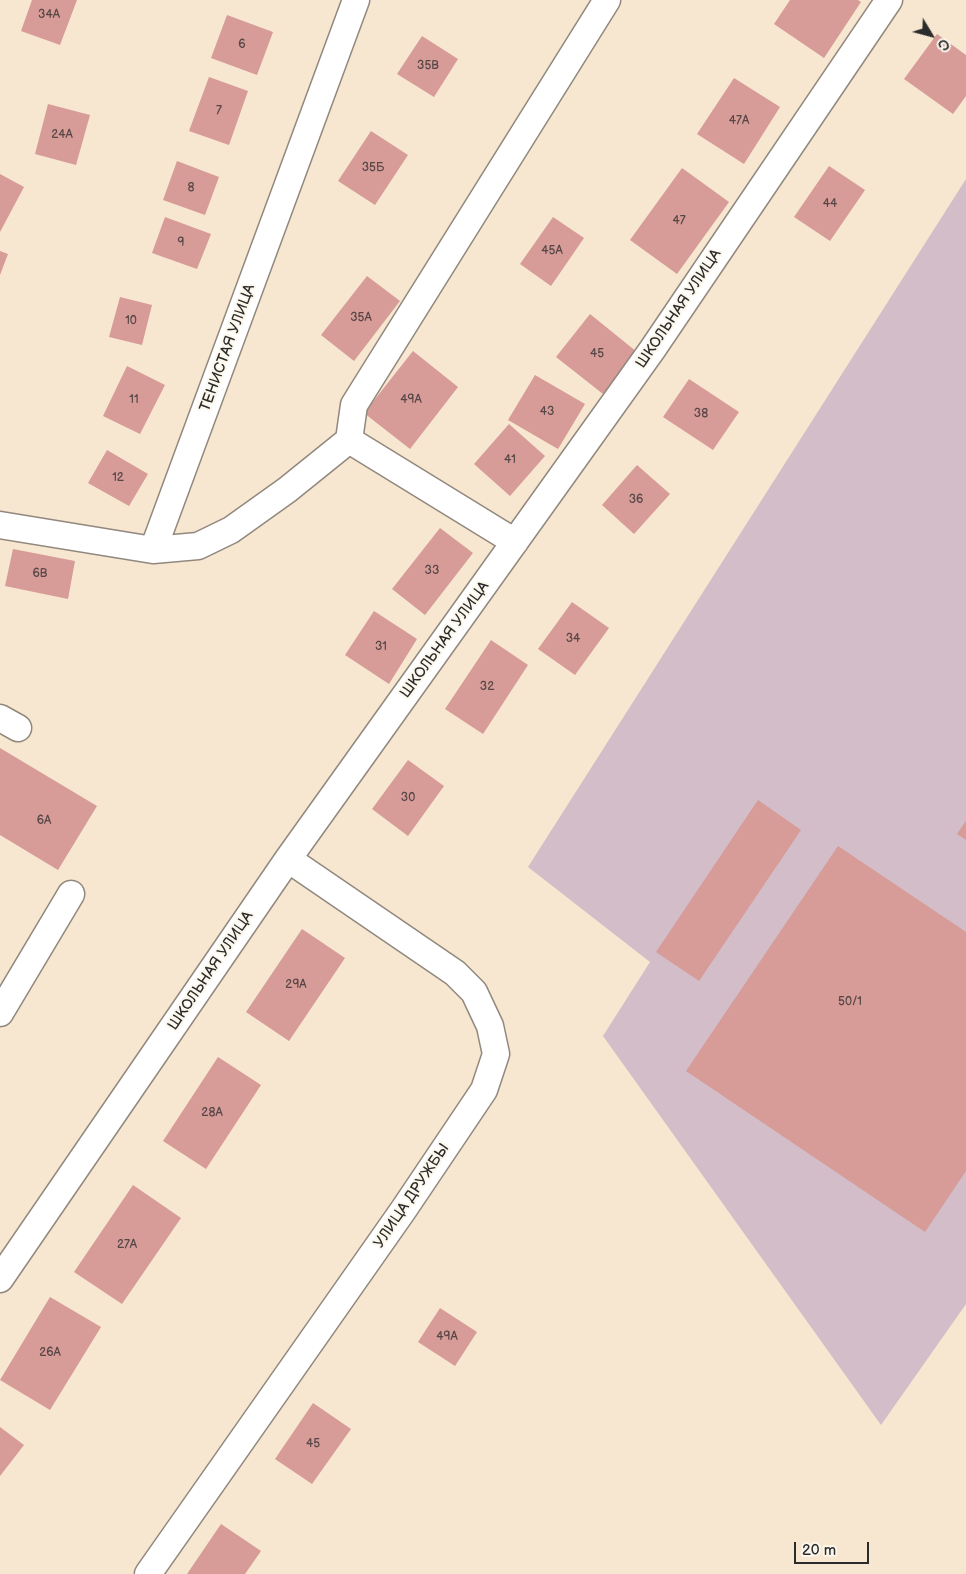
<!DOCTYPE html>
<html>
<head>
<meta charset="utf-8">
<style>
  body { margin:0 }
  #map { position:relative; width:966px; height:1574px; overflow:hidden; background:#f7e6d0; font-family:"Balsamiq Sans",sans-serif }
  canvas { display:block }
  .north { position:absolute; left:906px; top:10px; width:50px; height:50px; -webkit-text-stroke:4px #fbf7ec; paint-order:stroke; rotate:127deg; font-size:14px; font-weight:700; line-height:20px; text-align:center; color:#2b2b2b }
  .north::after { content:''; display:block; margin:auto; width:18px; height:22px; background:#2b2b2b; clip-path:polygon(50% 0,100% 100%,50% 72%,0 100%) }
  .scale { position:absolute; left:794px; top:1542px; width:75px; height:22px; box-sizing:border-box; border:2px solid #2b2b2b; border-top:0; padding-left:6px; font-size:15px; line-height:18px; white-space:nowrap; color:#2b2b2b; -webkit-text-stroke:4px #fbf7ec; paint-order:stroke }
</style>
</head>
<body>
<div id="map">
<canvas width="966" height="1574"></canvas>
<div class="north">С</div>
<div class="scale">20 m</div>
</div>
<script>
const g = document.querySelector('canvas').getContext('2d');
g.lineJoin = 'round';
function fillPath(path, color) {
  g.fillStyle = color;
  g.fill(path, 'evenodd');
}
function toPath(rows) {
  const path = new Path2D();
  for (const r of rows) {
    path.moveTo(r[0], r[1]);
    for (let i = 2; i < r.length; i += 2) path.lineTo(r[i], r[i + 1]);
  }
  return path;
}
function trace(path, color, width, dash) {
  g.strokeStyle = color;
  g.lineWidth = width;
  g.lineCap = dash ? 'butt' : 'round';
  g.setLineDash(dash || []);
  g.stroke(path);
}
function drawText(font, color, halo, rows, align = 'center') {
  g.font = font + ' "Balsamiq Sans",sans-serif';
  g.lineWidth = 4;
  g.setLineDash([]);
  g.textBaseline = 'middle';
  g.strokeStyle = halo;
  g.fillStyle = color;
  for (const [text, x, y, turn = 0] of rows) {
    g.save();
    g.translate(x, y);
    g.rotate((+turn || 0) * Math.PI / 180);
    g.textAlign = isNaN(turn) ? turn : align;
    if (halo) g.strokeText(text, 0, 0);
    g.fillText(text, 0, 0);
    g.restore();
  }
}
fillPath(toPath([
  [966,179,966,1304,881,1425,603,1036,650,962,528,867]
]), '#d2bdc8');
fillPath(toPath([
  [32,0,77,0,60,45,21,31],
  [790,0,858,0,861,2,824,58,774,24],
  [227,15,273,32,257,75,211,58],
  [937,34,966,55,966,96,953,114,904,79],
  [422,36,458,59,434,97,397,74],
  [209,77,248,91,229,145,189,131],
  [734,78,780,107,744,164,697,134],
  [48,104,90,115,76,165,35,154],
  [371,131,408,155,375,205,338,181],
  [177,161,219,177,205,215,163,200],
  [829,166,865,190,830,241,794,217],
  [682,168,729,202,677,274,630,240],
  [0,174,24,187,0,232],
  [165,217,211,234,197,269,152,253],
  [553,217,584,238,551,286,520,264],
  [0,251,8,254,0,275],
  [367,276,400,301,354,361,321,335],
  [120,297,152,305,142,345,109,337],
  [590,314,637,352,603,394,556,357],
  [413,351,458,387,410,449,364,413],
  [127,366,165,385,140,434,103,416],
  [535,375,585,404,558,449,508,420],
  [689,379,739,412,713,450,663,417],
  [509,424,545,456,510,496,474,464],
  [107,450,148,474,129,506,88,483],
  [637,465,670,494,634,534,602,505],
  [440,528,473,553,425,615,392,589],
  [13,549,75,561,68,599,5,586],
  [572,602,609,628,575,675,538,649],
  [374,611,417,639,389,684,345,655],
  [491,640,528,665,483,734,445,709],
  [0,748,97,806,58,870,0,835],
  [408,760,444,786,408,836,372,809],
  [758,800,801,830,699,981,656,952],
  [966,821,966,840,957,834],
  [838,846,966,932,966,1171,925,1232,686,1071],
  [302,929,345,958,289,1041,246,1012],
  [218,1057,261,1085,206,1169,163,1141],
  [133,1185,181,1218,122,1304,74,1272],
  [50,1297,101,1327,50,1410,0,1380],
  [440,1308,477,1332,455,1366,418,1342],
  [313,1403,351,1429,312,1484,275,1459],
  [0,1427,24,1445,0,1476],
  [221,1524,261,1551,245,1574,187,1574]
]), '#d79b98');
const minor = toPath([
  [349,440,354,405,607,0],
  [0,525,153,550,356,0],
  [153,550,198,546,231,530,287,490,349,440,515,542],
  [0,718,18,728],
  [0,1013,71,894],
  [0,1279,288,859,652,350,889,0],
  [148,1574,404,1209,484,1090,496,1054,490,1026,474,992,455,973,288,859]
]);
trace(minor, '#91887e', 29);
trace(minor, '#fff', 26);
drawText('12px', '#564746', null, [
  ["34А",49,15],
  ["6",242,45],
  ["35В",428,66],
  ["7",219,111],
  ["47А",739,121],
  ["24А",62,135],
  ["35Б",373,168],
  ["8",191,188],
  ["44",830,204],
  ["47",679,221],
  ["9",181,243],
  ["45А",552,251],
  ["35А",361,318],
  ["10",131,321],
  ["45",597,354],
  ["11",134,400],
  ["49А",411,400],
  ["43",547,412],
  ["38",701,414],
  ["41",510,460],
  ["12",118,478],
  ["36",636,500],
  ["33",432,571],
  ["6В",40,574],
  ["34",573,639],
  ["31",381,647],
  ["32",487,687],
  ["30",408,798],
  ["6А",44,821],
  ["29А",296,985],
  ["50/1",850,1002],
  ["28А",212,1113],
  ["27А",127,1245],
  ["49А",447,1337],
  ["26А",50,1353],
  ["45",313,1444]
]);
drawText('15px', '#2b2b2b', '#fbf7ec', [
  ["ШКОЛЬНАЯ УЛИЦА",679,309,-56],
  ["ТЕНИСТАЯ УЛИЦА",228,348,-70],
  ["ШКОЛЬНАЯ УЛИЦА",445,640,-54],
  ["ШКОЛЬНАЯ УЛИЦА",211,971,-56],
  ["УЛИЦА ДРУЖБЫ",412,1196,-56]
]);
</script>
</body>
</html>
